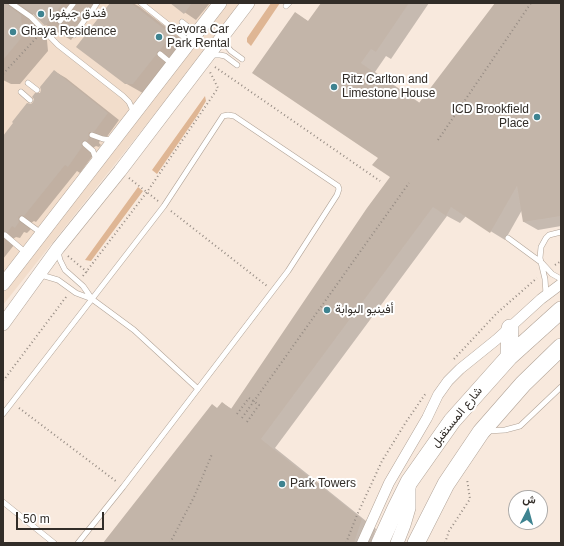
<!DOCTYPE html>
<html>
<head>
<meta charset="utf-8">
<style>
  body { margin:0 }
  #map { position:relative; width:564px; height:546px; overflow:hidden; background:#f8e9dd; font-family:Helvetica,Vazirmatn,sans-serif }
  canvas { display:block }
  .frame { position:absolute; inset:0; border:4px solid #322d28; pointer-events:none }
  .north { position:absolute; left:508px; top:490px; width:40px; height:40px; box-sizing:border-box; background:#fff; border:1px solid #adaba9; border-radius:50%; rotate:6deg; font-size:11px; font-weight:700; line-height:16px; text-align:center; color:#322d28 }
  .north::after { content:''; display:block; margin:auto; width:14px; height:18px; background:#3e8390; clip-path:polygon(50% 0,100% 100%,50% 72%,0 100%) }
  .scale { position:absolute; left:16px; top:512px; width:88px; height:18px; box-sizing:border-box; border:2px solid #322d28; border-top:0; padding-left:5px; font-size:12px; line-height:14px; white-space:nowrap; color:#322d28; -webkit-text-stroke:3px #fff; paint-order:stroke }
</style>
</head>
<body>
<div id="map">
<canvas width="564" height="546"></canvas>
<div class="frame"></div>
<div class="north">ش</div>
<div class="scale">50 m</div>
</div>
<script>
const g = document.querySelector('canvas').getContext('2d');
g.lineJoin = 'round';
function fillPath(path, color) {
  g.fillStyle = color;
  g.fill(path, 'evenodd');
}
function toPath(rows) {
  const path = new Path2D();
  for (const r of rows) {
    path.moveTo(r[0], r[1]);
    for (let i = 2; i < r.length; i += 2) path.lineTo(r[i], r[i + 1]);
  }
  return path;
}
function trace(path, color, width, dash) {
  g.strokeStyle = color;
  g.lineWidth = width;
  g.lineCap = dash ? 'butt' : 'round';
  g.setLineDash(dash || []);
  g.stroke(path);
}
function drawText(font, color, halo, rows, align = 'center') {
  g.font = font + ' Helvetica,Vazirmatn,sans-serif';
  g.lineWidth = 4;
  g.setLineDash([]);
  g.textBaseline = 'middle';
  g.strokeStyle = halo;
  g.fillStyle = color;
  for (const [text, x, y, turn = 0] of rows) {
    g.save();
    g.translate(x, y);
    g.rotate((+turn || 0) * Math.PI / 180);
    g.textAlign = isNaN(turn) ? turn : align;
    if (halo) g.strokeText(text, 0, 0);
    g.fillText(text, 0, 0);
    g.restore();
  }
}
fillPath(toPath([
  [3,3,243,3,3,305]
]), '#f2ddcb');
fillPath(toPath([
  [271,3,280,3,251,46,247,42,247,38],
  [205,96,206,101,197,116,157,174,152,170],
  [138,187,143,191,91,261,85,260]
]), '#dfb694');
fillPath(toPath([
  [3,3,99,3,71,40,46,25,35,14,33,14,31,18,46,30,48,51,20,84,11,84,3,80],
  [112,3,133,3,140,7,193,48,148,96,125,83],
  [171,3,210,3,196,20],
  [322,3,429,3,391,59,386,56,375,72,420,103,496,3,561,3,561,226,538,230,524,222,522,210,505,240,466,216,460,223,447,216,275,448,376,529,371,543,104,543,212,405,218,409,222,403,232,409,392,177,295,13,309,22],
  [54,71,66,78,119,120,106,138,101,138,99,143,101,145,99,147,96,146,93,148,94,154,80,173,77,171,36,222,34,221,31,223,29,226,31,229,27,233,24,232,20,238,16,237,13,239,14,245,3,259,3,137,41,94]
]), '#0003');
fillPath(toPath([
  [3,3,7,3,9,6,21,15,23,36,3,60],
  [18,3,63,3,45,26,33,14],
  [110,3,131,3,172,35,160,50,157,52,156,55,133,84,125,84,76,47],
  [170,3,192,3,184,14],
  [321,3,409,3,376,52,371,49,361,63,419,103,495,3,561,3,561,216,523,222,517,186,490,233,451,207,446,216,433,207,261,439,362,519,354,543,103,543,212,404,217,408,222,402,231,409,367,208,390,177,372,165,378,158,252,73,295,12,308,21],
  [54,70,108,113,94,132,89,132,88,135,89,138,87,141,84,140,82,142,81,145,82,147,68,167,65,165,24,216,22,215,19,216,18,219,19,222,15,228,12,226,8,232,3,232,3,136,13,123,12,122,27,103,31,104,33,102,34,99,32,97,35,93,40,93,41,90,40,87]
]), '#c3b5a9');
const service = toPath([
  [11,3,31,17,58,45,123,96,129,102,134,113],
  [141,3,190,42],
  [286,6,289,3],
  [92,11,97,3],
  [60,21,73,4],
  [182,22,196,33],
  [74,35,88,15],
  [224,38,226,45,231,51,242,59],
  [160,54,172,64],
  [211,55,220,55,225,56,237,65],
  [28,83,37,90],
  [21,92,30,100],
  [92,135,103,139,112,140],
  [85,144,93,151,96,160],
  [22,219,41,233],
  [5,235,26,253],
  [508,238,542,263,552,274,561,279],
  [58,252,60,260,65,270,83,286,92,299],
  [41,275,58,280,76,293,92,299,134,330,198,389],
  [546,294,545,279,540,258,541,247,546,238,549,235,561,232],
  [3,414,164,206,223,116,228,115,234,116,338,186,339,189,337,195,288,271,123,487,78,543],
  [488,431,505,430,520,426,561,387],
  [3,502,54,543]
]);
const minor = toPath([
  [362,543,389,483,427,418,438,395,448,381,460,369,496,340,541,299,561,284]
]);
const tertiary = toPath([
  [3,284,220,3],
  [3,324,58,248,120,171,248,3],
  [397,543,404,525,409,508,409,482]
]);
const primary = toPath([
  [509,357,510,328],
  [380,543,396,508,409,482,452,421,509,357,561,310],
  [416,543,446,484,481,432,523,384,561,347]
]);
trace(service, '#b1a397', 6);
trace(minor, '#b1a397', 11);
trace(tertiary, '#b1a397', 14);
trace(primary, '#b1a397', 18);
trace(toPath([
  [215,67,380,181],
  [3,74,39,35],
  [438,140,531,3],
  [129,178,158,201],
  [171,211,267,286],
  [68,256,87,272],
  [555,265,561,261],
  [83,276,147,192,218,88,210,72],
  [454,359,497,313,537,278],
  [3,381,66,297],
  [19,408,117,482],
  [237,414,249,398,259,405,247,422],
  [242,418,409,183],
  [170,543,194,497,212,454],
  [346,543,357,515,382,461,406,422,426,393],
  [445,543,449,531,470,499,467,479]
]), '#968c84', 2, [1, 3]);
trace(service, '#fff', 5);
trace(minor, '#fff', 10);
trace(tertiary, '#fff', 13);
trace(primary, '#fff', 17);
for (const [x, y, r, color] of [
  [41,14,4,"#3e8390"],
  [13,32,4,"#3e8390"],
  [159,37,4,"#3e8390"],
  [334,87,4,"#3e8390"],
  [537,117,4,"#3e8390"],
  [327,310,4,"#3e8390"],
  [282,484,4,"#3e8390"]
]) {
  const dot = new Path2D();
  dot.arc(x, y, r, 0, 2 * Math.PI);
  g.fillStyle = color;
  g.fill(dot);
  trace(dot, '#fff', 1.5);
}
drawText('12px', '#322d28', '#fff', [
  ["فندق جيفورا",49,14],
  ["Gevora Car",167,30],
  ["Park Rental",167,44],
  ["Ghaya Residence",21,32],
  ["Ritz Carlton and",342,80],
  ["Limestone House",342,94],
  ["ICD Brookfield",529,110,"right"],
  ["Place",529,124,"right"],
  ["أفينيو البوابة",335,310],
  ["Park Towers",290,484]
], 'left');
drawText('12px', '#322d28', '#fff', [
  ["شارع المستقبل",457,417,-51]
]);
</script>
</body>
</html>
